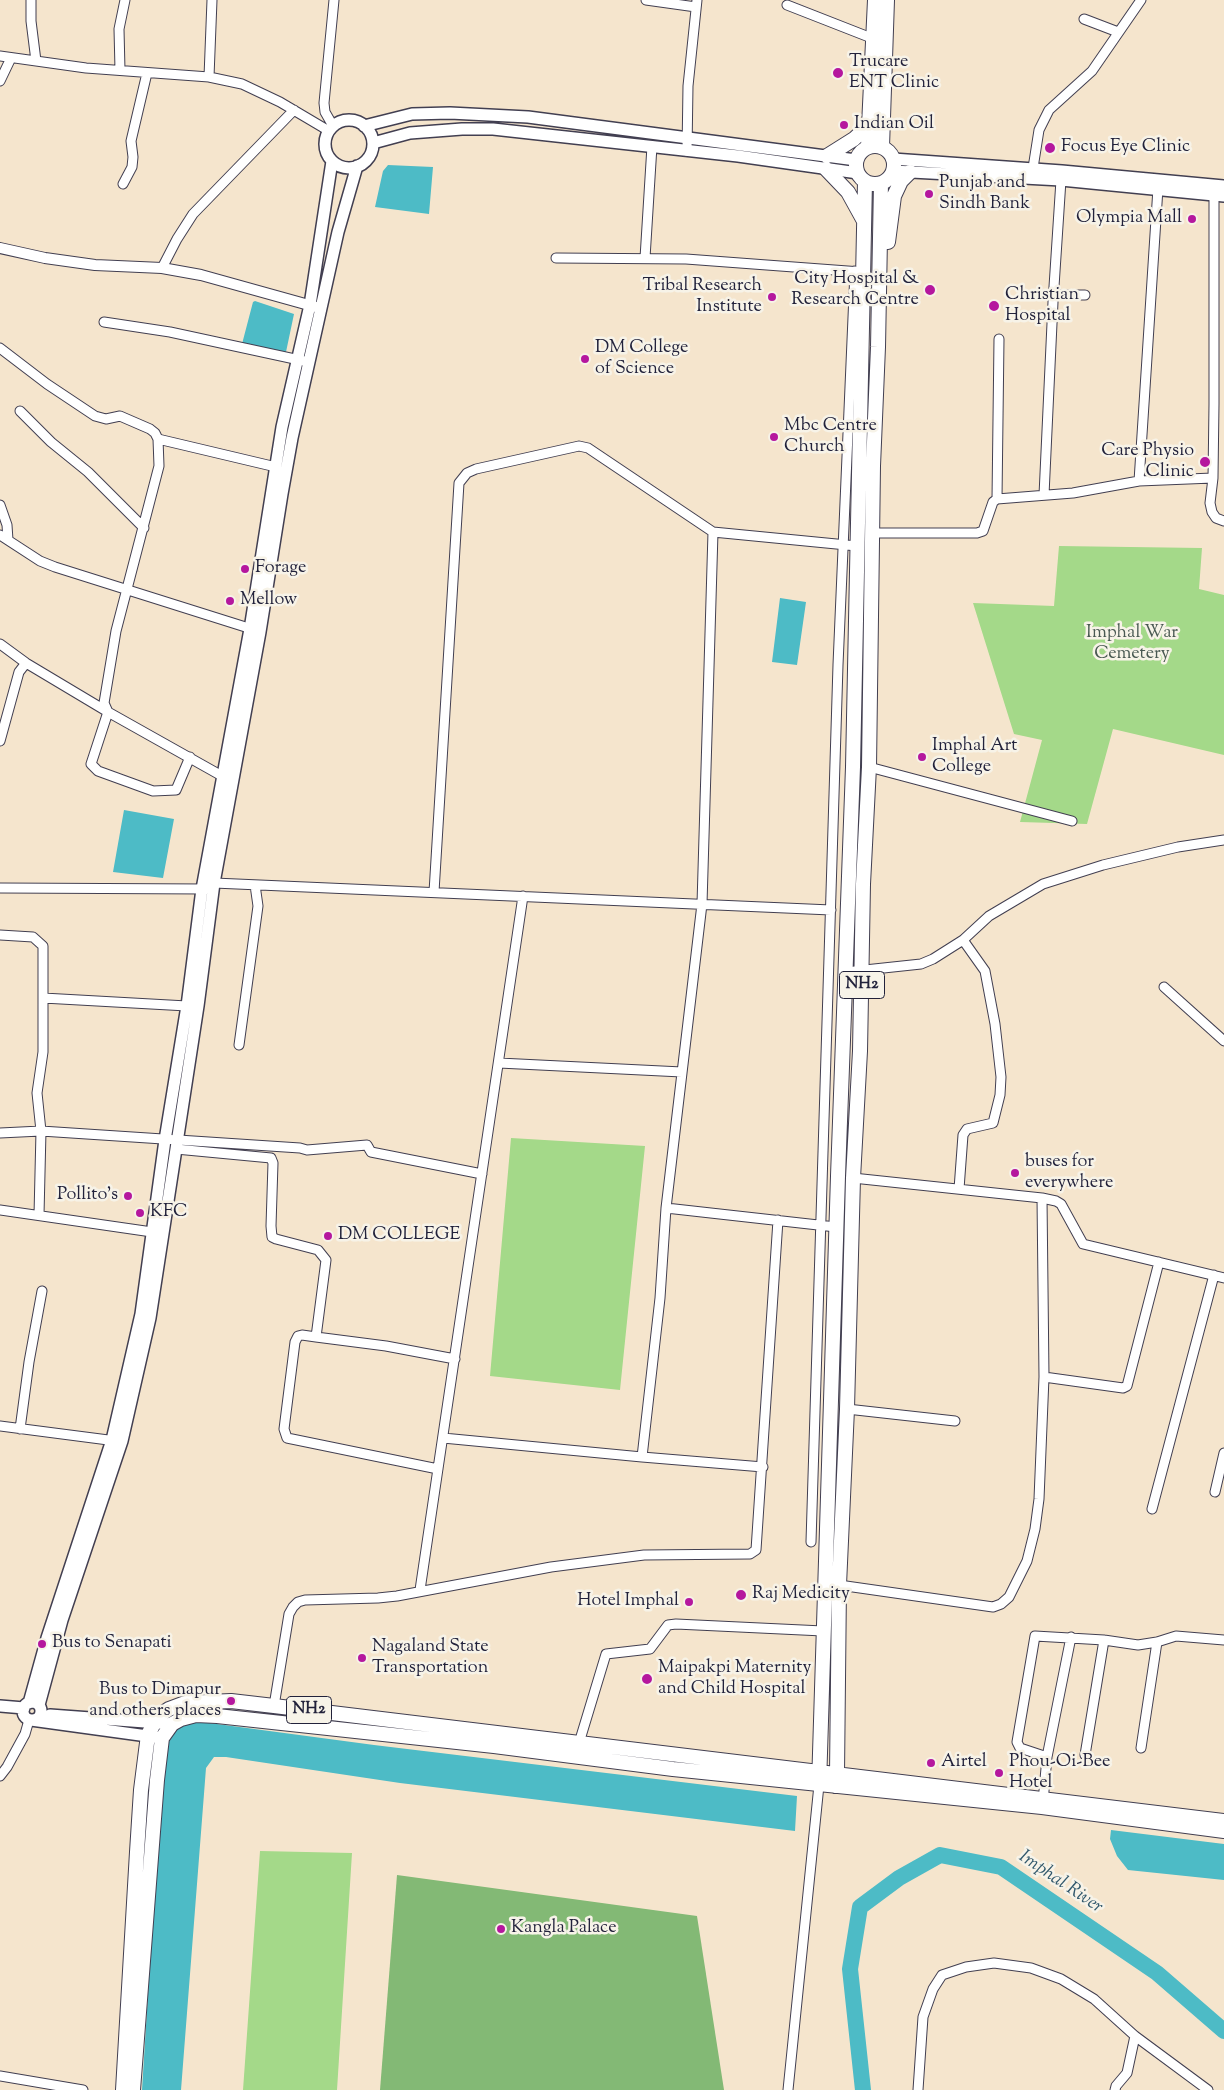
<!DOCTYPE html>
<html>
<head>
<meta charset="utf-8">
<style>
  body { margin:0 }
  canvas { display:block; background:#f5e5cd }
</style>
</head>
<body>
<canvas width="1224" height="2090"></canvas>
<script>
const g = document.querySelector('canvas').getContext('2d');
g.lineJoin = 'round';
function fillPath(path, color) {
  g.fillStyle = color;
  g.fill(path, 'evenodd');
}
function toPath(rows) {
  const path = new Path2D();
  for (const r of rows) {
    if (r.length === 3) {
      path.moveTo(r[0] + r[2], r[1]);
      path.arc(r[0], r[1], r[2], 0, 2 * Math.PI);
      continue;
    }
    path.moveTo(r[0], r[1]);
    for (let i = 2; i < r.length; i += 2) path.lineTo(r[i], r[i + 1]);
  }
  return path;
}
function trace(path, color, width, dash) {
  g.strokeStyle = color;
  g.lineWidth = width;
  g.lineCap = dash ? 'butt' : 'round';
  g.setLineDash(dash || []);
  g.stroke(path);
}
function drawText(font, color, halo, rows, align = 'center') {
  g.font = font + ' "Sorts Mill Goudy",serif';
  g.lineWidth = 5;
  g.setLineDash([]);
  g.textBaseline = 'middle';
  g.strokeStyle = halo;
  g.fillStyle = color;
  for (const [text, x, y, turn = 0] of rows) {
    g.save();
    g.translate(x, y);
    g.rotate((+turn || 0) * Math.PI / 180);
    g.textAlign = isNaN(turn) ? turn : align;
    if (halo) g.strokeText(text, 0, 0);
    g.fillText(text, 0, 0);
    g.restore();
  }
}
fillPath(toPath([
  [1059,546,1202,548,1199,589,1224,595,1224,755,1113,729,1087,824,1020,822,1042,740,1014,734,973,603,1054,606],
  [511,1138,645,1146,620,1390,490,1376],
  [260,1851,352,1853,337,2090,243,2090]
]), '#a4d989');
fillPath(toPath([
  [397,1875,697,1916,724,2090,380,2090]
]), '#83b975');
fillPath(toPath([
  [388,165,433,167,429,214,375,207,383,171],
  [255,301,294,314,286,352,242,344,253,302],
  [780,598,806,602,797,665,772,662],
  [124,810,174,819,163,878,113,872],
  [202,1722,374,1745,797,1796,795,1831,400,1783,226,1757,214,1757,206,1768,181,2090,142,2090,158,1834,168,1740,176,1729,189,1723],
  [1111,1830,1224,1844,1224,1880,1128,1870,1117,1856,1110,1839]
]), '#4dbbc6');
trace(toPath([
  [863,2090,850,1969,860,1907,899,1878,940,1855,1001,1867,1157,1973,1224,2031]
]), '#4dbbc6', 16);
const minor = toPath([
  [31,0,31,21,36,61],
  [646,0,696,7],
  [787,5,874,39],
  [1084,19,1118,32],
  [0,56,86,68,209,77,242,84,280,102,329,131],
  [120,70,119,29,125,0],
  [209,77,212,0],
  [0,81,11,58],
  [333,126,325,112,324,103,334,0],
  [687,151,688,86,697,0],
  [1033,168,1039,130,1049,110,1092,71,1141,0],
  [123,184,132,167,133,157,131,141,147,73],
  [1214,195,1214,404,1213,478,1210,503,1212,512,1216,518,1224,521],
  [556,258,686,259,861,272],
  [645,258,652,146],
  [162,268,177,239,193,214,294,110],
  [1053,295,1085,295],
  [104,322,170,332,304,361],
  [0,348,47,384,95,416,106,419,120,416,150,429,155,433,158,439,159,466,116,631,104,703,108,712,91,764,98,771,153,791,176,790,190,757],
  [20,411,51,442,88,472,144,528],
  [158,439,276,467],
  [1139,481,1158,188],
  [1044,495,1053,302,1061,180],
  [997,499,999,339],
  [0,505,7,525,8,540],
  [713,532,857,546],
  [873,533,977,533,983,531,993,502,997,499,1073,493,1139,481,1213,478],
  [0,535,40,561,55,567,255,630],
  [0,644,26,663,108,712,222,776],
  [0,741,19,672,26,663],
  [869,767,1072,821],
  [214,883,831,910],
  [0,888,207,889],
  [434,892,459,483,467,473,476,469,579,446,588,448,713,532,702,904,666,1208,660,1298,642,1457,443,1438],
  [0,935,33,937,43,946,43,998],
  [963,940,989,916,1043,884,1103,865,1178,847,1224,840],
  [846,972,921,964,933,959,963,940,985,971,995,1024,1001,1077,1000,1095,993,1123,967,1129,963,1135,959,1189],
  [1164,987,1224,1041],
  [187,1006,43,998,43,1052,37,1093,41,1131,300,1148,307,1150,367,1145,371,1152,482,1174],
  [239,1045,258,906,255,885],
  [499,1063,682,1072],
  [0,1133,41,1131,39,1215],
  [176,1149,271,1158,273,1163,271,1226,272,1237,276,1239,318,1250,326,1260,316,1337],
  [853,1178,1042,1198,1056,1201,1061,1204,1083,1244,1224,1278],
  [1042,1198,1044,1377,1123,1388,1127,1386,1159,1262],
  [666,1208,836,1227],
  [0,1210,152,1232],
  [847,1409,955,1421],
  [0,1426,116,1441],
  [20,1429,29,1362,42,1291],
  [642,1457,763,1467],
  [438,1469,287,1438,284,1429,295,1342,298,1336,302,1335,316,1337,386,1346,455,1359],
  [1215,1492,1224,1453],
  [1152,1509,1214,1275],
  [811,1542,838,665,855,271],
  [839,1585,993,1607,1001,1604,1009,1597,1027,1561,1035,1529,1039,1499,1044,1377],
  [420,1590,523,896],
  [274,1706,289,1614,293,1607,298,1602,305,1600,378,1598,397,1596,551,1567,644,1555,750,1554,756,1550,778,1220],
  [579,1743,606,1654,650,1649,668,1625,676,1624,823,1631],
  [1141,1748,1157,1642],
  [1085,1755,1104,1640],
  [1047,1757,1071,1637],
  [0,1776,7,1767,25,1734,29,1720],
  [1043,1802,1047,1757,1020,1748,1017,1742,1035,1636,1104,1640,1138,1645,1157,1642,1176,1636,1224,1640],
  [0,2076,83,2090],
  [788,2090,819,1785],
  [918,2090,923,2017,933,1989,942,1975,966,1967,994,1963,1031,1968,1061,1979,1094,1999,1135,2036,1208,2090],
  [1115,2090,1116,2086,1127,2073,1135,2036]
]);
const tertiary = toPath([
  [0,248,45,258,95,265,162,268,201,275,316,307]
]);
const secondary = toPath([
  [349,144,24],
  [364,126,412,114,450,113,528,117,856,160],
  [373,143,410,133,462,129,493,129,738,156,858,173],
  [893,159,1062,171,1224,186],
  [893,171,1061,180,1224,196],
  [32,1711,9],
  [29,1703,47,1638,112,1440,141,1314,165,1140,187,1006,202,889,250,629,282,427,310,305,332,161],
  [39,1705,62,1620,122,1441,150,1318,198,1006,214,883,260,632,282,494,292,438,338,232,357,166],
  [0,1706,24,1708],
  [50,1715,172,1724],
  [31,1720,162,1738]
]);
const trunk = toPath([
  [875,165,19],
  [868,147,875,0],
  [882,147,887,0],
  [827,156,854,139,870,124],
  [826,169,848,192,864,221],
  [888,242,894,196,901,181,910,172],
  [819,1785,838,1176,853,767,865,181],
  [835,1786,837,1774,839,1585,847,1409,853,1178,860,1051,863,884,869,767,873,466,878,347,881,183],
  [123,2090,137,1852,141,1790,148,1735,157,1717,169,1709,185,1703,231,1701,274,1706,1224,1821],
  [133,2090,157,1780,162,1738,172,1724,181,1719,196,1715,217,1716,494,1746,673,1769,1042,1807,1224,1831]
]);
trace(minor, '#423f51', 11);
trace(tertiary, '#423f51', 12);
trace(secondary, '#423f51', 14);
trace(trunk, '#423f51', 16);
trace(minor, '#fff', 9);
trace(tertiary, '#fff', 10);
trace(secondary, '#fff', 11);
trace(trunk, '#fff', 14);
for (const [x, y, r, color] of [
  [838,73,6,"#b5179e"],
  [844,125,5,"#b5179e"],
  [1050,148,6,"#b5179e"],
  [929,194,5,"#b5179e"],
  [1192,219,5,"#b5179e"],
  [930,290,6,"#b5179e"],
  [772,297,5,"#b5179e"],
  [994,306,6,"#b5179e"],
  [585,359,5,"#b5179e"],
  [774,437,5,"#b5179e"],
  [1205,462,6,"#b5179e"],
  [245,569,5,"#b5179e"],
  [230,601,5,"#b5179e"],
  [922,757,5,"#b5179e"],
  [1015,1173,5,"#b5179e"],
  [128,1196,5,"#b5179e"],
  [140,1213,5,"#b5179e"],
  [328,1236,5,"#b5179e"],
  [741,1595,6,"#b5179e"],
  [689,1602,5,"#b5179e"],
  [42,1644,5,"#b5179e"],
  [362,1658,5,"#b5179e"],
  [647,1679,6,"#b5179e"],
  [231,1701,5,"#b5179e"],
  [931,1763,5,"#b5179e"],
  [999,1773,5,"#b5179e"],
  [501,1929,5,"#b5179e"]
]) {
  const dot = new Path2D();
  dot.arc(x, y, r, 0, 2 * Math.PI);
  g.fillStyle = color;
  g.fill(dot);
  trace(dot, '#f7f3e8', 2);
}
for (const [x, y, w] of [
  [862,985,45],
  [309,1710,45]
]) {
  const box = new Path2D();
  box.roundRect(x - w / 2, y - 13.5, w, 27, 4);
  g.fillStyle = '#f7f3e8';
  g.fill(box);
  trace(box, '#22223b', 1);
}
drawText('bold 16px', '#22223b', null, [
  ["NH2",862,985],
  ["NH2",309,1710]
]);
drawText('18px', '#22223b', '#f7f3e8', [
  ["Trucare",849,63],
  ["ENT Clinic",849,84],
  ["Indian Oil",854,125],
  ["Focus Eye Clinic",1061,148],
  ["Punjab and",939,184],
  ["Sindh Bank",939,205],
  ["Olympia Mall",1182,219,"right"],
  ["City Hospital &",919,280,"right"],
  ["Research Centre",919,301,"right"],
  ["Tribal Research",762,287,"right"],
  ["Institute",762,308,"right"],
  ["Christian",1005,296],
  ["Hospital",1005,317],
  ["DM College",595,349],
  ["of Science",595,370],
  ["Mbc Centre",784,427],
  ["Church",784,448],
  ["Care Physio",1194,452,"right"],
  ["Clinic",1194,473,"right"],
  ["Forage",255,569],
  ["Mellow",240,601],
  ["Imphal Art",932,747],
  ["College",932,768],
  ["buses for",1025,1163],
  ["everywhere",1025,1184],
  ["Pollito's",118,1196,"right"],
  ["KFC",150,1213],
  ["DM COLLEGE",338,1236],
  ["Raj Medicity",752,1595],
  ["Hotel Imphal",679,1602,"right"],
  ["Bus to Senapati",52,1644],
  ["Nagaland State",372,1648],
  ["Transportation",372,1669],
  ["Maipakpi Maternity",658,1669],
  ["and Child Hospital",658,1690],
  ["Bus to Dimapur",221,1691,"right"],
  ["and others places",221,1712,"right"],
  ["Airtel",941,1763],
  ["Phou-Oi-Bee",1009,1763],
  ["Hotel",1009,1784],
  ["Kangla Palace",511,1929]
], 'left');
drawText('18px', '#495952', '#f7f3e8', [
  ["Imphal War",1132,634],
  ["Cemetery",1132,655]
]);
drawText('italic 19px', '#31586c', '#f7f3e8', [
  ["Imphal River",1060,1883,34]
]);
</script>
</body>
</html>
